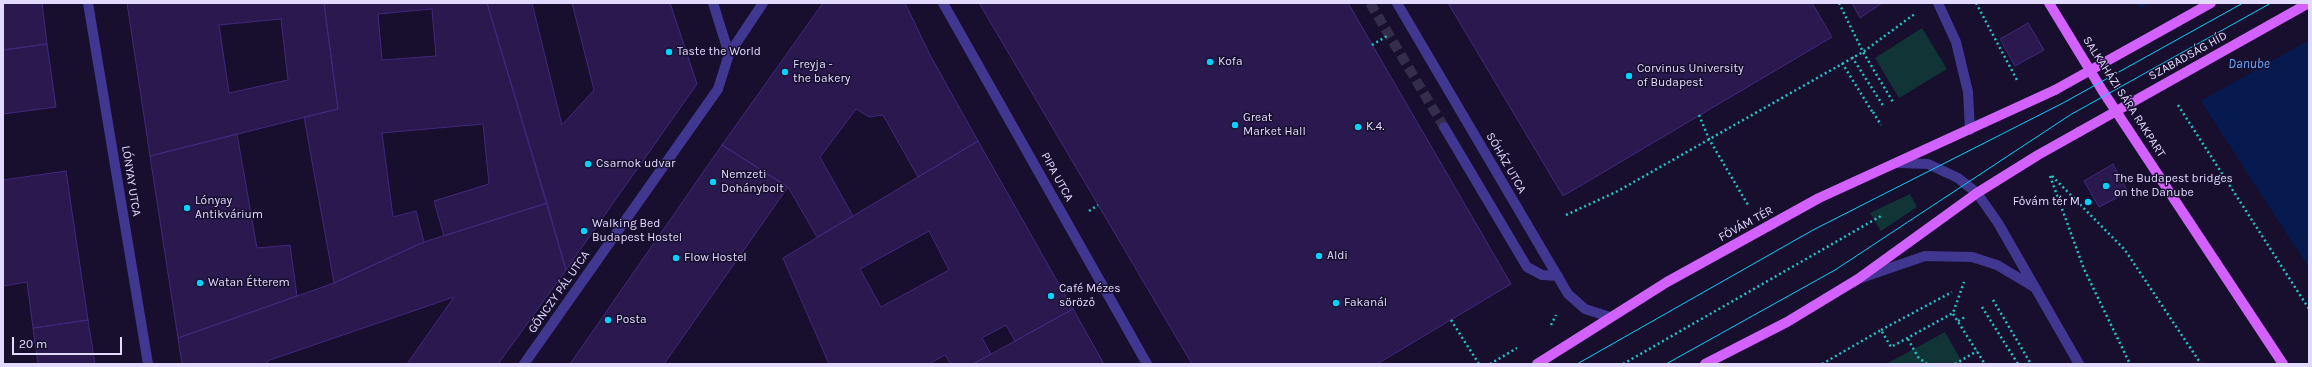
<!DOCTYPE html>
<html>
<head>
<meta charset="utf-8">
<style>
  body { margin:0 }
  #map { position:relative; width:2312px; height:367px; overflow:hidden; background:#170f2d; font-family:Karla,sans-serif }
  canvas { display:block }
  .frame { position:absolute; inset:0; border:4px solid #e2daff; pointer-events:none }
  .scale { position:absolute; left:12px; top:337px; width:110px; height:18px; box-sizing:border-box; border:2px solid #e2daff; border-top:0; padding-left:5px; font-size:12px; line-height:14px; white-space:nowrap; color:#e2daff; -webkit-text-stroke:3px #170f2d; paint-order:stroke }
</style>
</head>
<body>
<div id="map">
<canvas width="2312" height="367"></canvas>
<div class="frame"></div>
<div class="scale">20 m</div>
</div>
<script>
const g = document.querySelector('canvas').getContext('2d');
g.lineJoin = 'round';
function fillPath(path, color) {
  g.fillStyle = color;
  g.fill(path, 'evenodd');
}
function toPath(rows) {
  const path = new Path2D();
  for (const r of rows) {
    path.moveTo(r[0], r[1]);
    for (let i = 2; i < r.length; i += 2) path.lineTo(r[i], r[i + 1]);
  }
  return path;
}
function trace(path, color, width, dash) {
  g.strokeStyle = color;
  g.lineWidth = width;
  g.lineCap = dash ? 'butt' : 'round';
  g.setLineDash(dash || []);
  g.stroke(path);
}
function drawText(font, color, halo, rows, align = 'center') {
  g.font = font + ' Karla,sans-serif';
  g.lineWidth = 3;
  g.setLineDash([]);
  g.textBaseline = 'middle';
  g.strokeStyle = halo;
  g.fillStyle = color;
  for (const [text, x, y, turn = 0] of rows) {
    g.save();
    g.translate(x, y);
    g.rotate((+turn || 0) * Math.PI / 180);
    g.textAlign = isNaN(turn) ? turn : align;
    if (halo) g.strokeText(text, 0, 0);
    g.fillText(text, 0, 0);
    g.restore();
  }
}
fillPath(toPath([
  [1922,28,1947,69,1899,98,1875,58],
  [1910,194,1917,207,1881,231,1870,213],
  [1945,332,1963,364,1886,364]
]), '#113537');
fillPath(toPath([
  [2137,3,2309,3,2309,268]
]), '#061a4f');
fillPath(toPath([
  [2150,3,2309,3,2309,40,2199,102,2139,9]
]), '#170f2d');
const building = toPath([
  [3,3,42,3,47,44,3,50,3,3],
  [127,3,324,3,338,109,150,156,127,3],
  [281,19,288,80,229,93,219,25,281,19],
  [324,3,487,3,547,203,444,236,434,201,489,184,483,124,382,133,393,217,416,211,424,242,334,283,304,117,338,109,324,3],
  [432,9,436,56,382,60,378,14,432,9],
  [487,3,532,3,562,125,594,90,572,3,670,3,697,84,566,270,487,3],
  [823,3,905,3,930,55,978,141,918,177,883,115,869,117,856,109,820,157,853,216,817,237,788,187,722,145,823,3],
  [979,3,1348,3,1511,284,1377,364,1192,364,979,3],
  [1448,3,1812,3,1832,37,1563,196,1448,3],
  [1852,3,1882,3,1860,18,1852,3],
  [2028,23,2044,50,2015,66,2000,39,2028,23],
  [47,44,56,107,3,114,3,50,47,44],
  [237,134,257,248,290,245,297,296,178,338,150,156,237,134],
  [978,141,1073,309,1015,341,1006,325,982,338,991,354,973,364,951,364,945,355,929,364,829,364,783,258,978,141],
  [929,231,949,270,881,307,860,269,929,231],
  [722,145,788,187,664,364,570,364,722,145],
  [2113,164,2128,192,2099,207,2084,181,2113,164],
  [66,171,88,320,33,328,27,282,3,286,3,180,66,171],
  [547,203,566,270,498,364,407,364,454,297,267,361,268,364,182,364,178,338,334,283,424,242,547,203],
  [1073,309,1104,364,973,364,1015,341,1073,309],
  [88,320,95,364,38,364,33,328,88,320]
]);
fillPath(building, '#29194f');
trace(building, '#41297d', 1);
trace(toPath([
  [1370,3,1444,127]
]), '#352d4c', 10, [10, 5]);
trace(toPath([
  [1839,3,1863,52,1893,102],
  [1976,3,2017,80],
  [1372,45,1387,36],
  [1852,57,1884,107],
  [1842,63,1873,113],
  [2178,105,2309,309],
  [1873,112,1881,125],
  [1699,115,1709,139,1748,205],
  [2050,176,2084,269,2130,364],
  [2052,176,2125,250,2201,364],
  [1089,211,1098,205],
  [1566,215,1618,191,1863,52,1916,13],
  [1993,300,2031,364],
  [1982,307,2018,364],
  [1953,314,1985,364],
  [1451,320,1479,364],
  [1958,321,1965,317],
  [1551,325,1556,315],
  [1881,330,1952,292],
  [1908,339,1918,357,1927,364],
  [1490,364,1517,348],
  [1623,364,1881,216],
  [1822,364,1881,330,1891,347,1953,313,1964,282],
  [1955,364,1977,351]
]), '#25c4c8', 2.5, [2, 3]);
trace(toPath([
  [88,3,148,364],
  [713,3,729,54],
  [943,3,1147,364],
  [1397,3,1568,294,1585,309,1610,317],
  [1938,3,1956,42,1968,92,1970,130],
  [1444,127,1527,267,1542,275,1558,276],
  [1899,163,1928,164,1958,178,1977,193,1998,223,2079,364],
  [1861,278,1925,256,1972,257,1997,265,2034,287],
  [524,364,718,89,729,54,763,3]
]), '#413690', 10);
trace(toPath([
  [2049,3,2102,90,2283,364],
  [1537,364,1667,282,1819,198,2055,90],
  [1705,364,1787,322,1858,279,1977,193,2038,155,2079,132]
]), '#d261ff', 10);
trace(toPath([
  [1577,364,1813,230,2063,103,2243,3],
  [1666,364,1835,270,2070,115,2271,3]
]), '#06d1ff', 1);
trace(toPath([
  [2055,90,2211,3],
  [2079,132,2309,3]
]), '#d261ff', 10);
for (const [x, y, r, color] of [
  [669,52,4,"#06d1ff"],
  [1210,62,4,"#06d1ff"],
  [785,72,4,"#06d1ff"],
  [1629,76,4,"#06d1ff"],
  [1235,125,4,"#06d1ff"],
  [1358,127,4,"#06d1ff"],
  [588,164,4,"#06d1ff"],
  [713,182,4,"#06d1ff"],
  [2106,186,4,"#06d1ff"],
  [2088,202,4,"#06d1ff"],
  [187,208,4,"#06d1ff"],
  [584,231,4,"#06d1ff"],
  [1319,256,4,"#06d1ff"],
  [676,258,4,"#06d1ff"],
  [200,283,4,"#06d1ff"],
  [1051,296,4,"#06d1ff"],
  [1336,303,4,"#06d1ff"],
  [608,320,4,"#06d1ff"]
]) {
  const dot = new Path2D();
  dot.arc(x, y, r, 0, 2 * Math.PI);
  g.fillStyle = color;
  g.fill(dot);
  trace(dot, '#170f2d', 1.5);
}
drawText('12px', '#e2daff', '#170f2d', [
  ["Taste the World",677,52],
  ["Kofa",1218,62],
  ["Freyja -",793,65],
  ["the bakery",793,79],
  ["Corvinus University",1637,69],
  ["of Budapest",1637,83],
  ["Great",1243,118],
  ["Market Hall",1243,132],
  ["K.4.",1366,127],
  ["Csarnok udvar",596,164],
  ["Nemzeti",721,175],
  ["Dohánybolt",721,189],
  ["The Budapest bridges",2114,179],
  ["on the Danube",2114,193],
  ["Lónyay",195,201],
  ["Antikvárium",195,215],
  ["Fővám tér M",2080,202,"right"],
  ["Walking Bed",592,224],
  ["Budapest Hostel",592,238],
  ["Aldi",1327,256],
  ["Flow Hostel",684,258],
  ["Watan Étterem",208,283],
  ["Café Mézes",1059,289],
  ["söröző",1059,303],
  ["Fakanál",1344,303],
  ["Posta",616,320]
], 'left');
drawText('12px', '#e2daff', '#170f2d', [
  ["SZABADSÁG HÍD",2188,56,-29],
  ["SALKAHÁZI SÁRA RAKPART",2124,97,57],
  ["SÓHÁZ UTCA",1506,163,60],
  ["PIPA UTCA",1057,177,61],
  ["LÓNYAY UTCA",131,181,81],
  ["FŐVÁM TÉR",1746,224,-29],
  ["GÖNCZY PÁL UTCA",559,292,-55]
]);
drawText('italic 13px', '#68acff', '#170f2d', [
  ["Danube",2249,64]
]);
</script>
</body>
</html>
